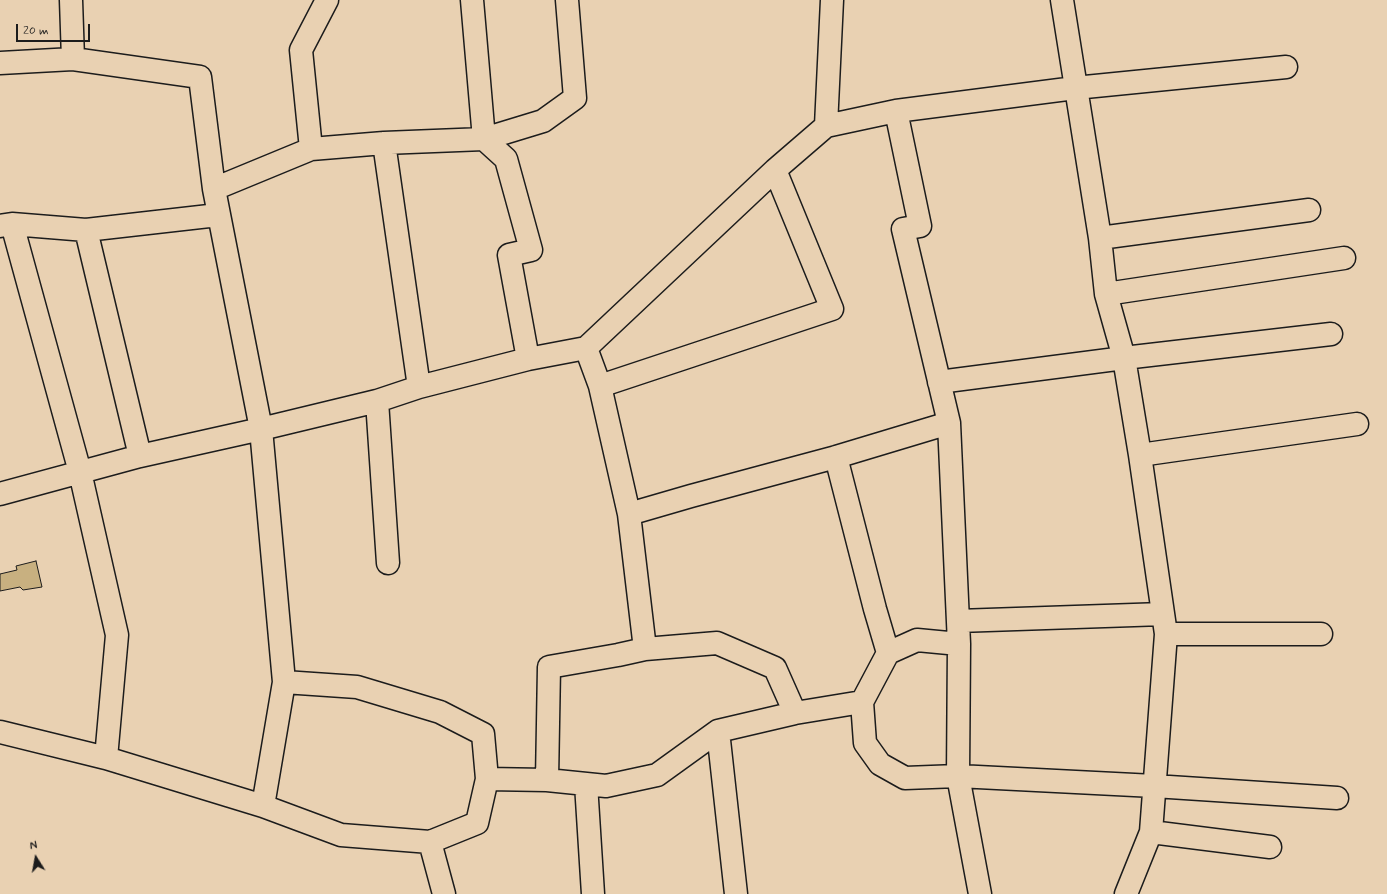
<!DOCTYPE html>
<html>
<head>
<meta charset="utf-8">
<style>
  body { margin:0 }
  #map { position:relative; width:1387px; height:894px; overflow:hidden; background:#e9d1b2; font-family:Mynerve,sans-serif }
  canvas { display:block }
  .north { position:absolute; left:16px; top:838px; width:40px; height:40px; -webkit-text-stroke:3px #e9d1b2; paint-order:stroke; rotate:349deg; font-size:11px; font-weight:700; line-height:16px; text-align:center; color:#1c1c1c }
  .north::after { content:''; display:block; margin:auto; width:14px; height:18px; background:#1c1c1c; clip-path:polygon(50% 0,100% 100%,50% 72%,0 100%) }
  .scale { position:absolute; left:16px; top:24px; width:74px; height:18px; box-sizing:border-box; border:2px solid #1c1c1c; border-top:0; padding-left:5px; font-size:12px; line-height:14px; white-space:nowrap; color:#1c1c1c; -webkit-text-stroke:3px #e9d1b2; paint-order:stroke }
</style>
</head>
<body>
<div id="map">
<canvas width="1387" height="894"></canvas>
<div class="north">N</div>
<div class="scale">20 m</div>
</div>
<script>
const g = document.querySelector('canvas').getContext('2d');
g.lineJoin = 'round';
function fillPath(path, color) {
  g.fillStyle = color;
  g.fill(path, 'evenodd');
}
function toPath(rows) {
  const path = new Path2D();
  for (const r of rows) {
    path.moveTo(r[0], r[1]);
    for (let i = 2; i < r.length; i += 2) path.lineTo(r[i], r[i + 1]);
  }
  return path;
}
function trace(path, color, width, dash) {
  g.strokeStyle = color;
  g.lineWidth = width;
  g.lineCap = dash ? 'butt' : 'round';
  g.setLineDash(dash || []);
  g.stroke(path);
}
const building = toPath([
  [36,561,42,587,23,590,20,587,0,591,0,574,17,570,16,566,36,561]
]);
fillPath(building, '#c8b080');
trace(building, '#1c1c1c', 1);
const minor = toPath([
  [472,0,484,139,506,159,531,250,509,255,528,359],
  [1062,0,1100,238,1106,294,1124,358,1140,455,1166,634,1151,832,1126,894],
  [73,59,200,77,214,189],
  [0,63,73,59,71,0],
  [896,111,920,226,903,229,949,423,959,644,958,776,980,894],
  [826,126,896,111,1075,88,1286,67],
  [384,143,419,387],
  [311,149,301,50,327,0],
  [12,224,80,472,117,635,106,758],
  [0,226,12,224,86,230,218,215],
  [86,230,140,456],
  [1100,238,1309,210],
  [1106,294,1344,258],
  [939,382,1124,358,1331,334],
  [600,386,832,309,775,170],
  [377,401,388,563],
  [1140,455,1357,424],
  [836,457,875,609,888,653],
  [0,494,140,456,261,429,377,401,419,387,528,359,586,348,775,170,826,126,832,0],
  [629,514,691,496,836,457,949,423],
  [958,621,1163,614],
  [1166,634,1321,634],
  [959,644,917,640,888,653,862,702,865,743,880,764,905,778,958,776,1154,786,1337,798],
  [645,649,717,643,775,668,795,713],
  [718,731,736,894],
  [0,732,106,758,263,806,341,835,430,842,477,823,487,779,483,734,440,712,357,687,284,682],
  [487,779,547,780,606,786,657,775,718,731,795,713,862,702],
  [547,780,549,667,618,655,645,649,629,514,600,386,586,348],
  [586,784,593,894],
  [263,806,284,682,261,429,214,189,311,149,384,143,484,139,543,121,575,98,567,0],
  [1151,832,1270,847],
  [430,842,444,894]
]);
trace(minor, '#1c1c1c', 25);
trace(minor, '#e9d1b2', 22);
</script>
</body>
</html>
